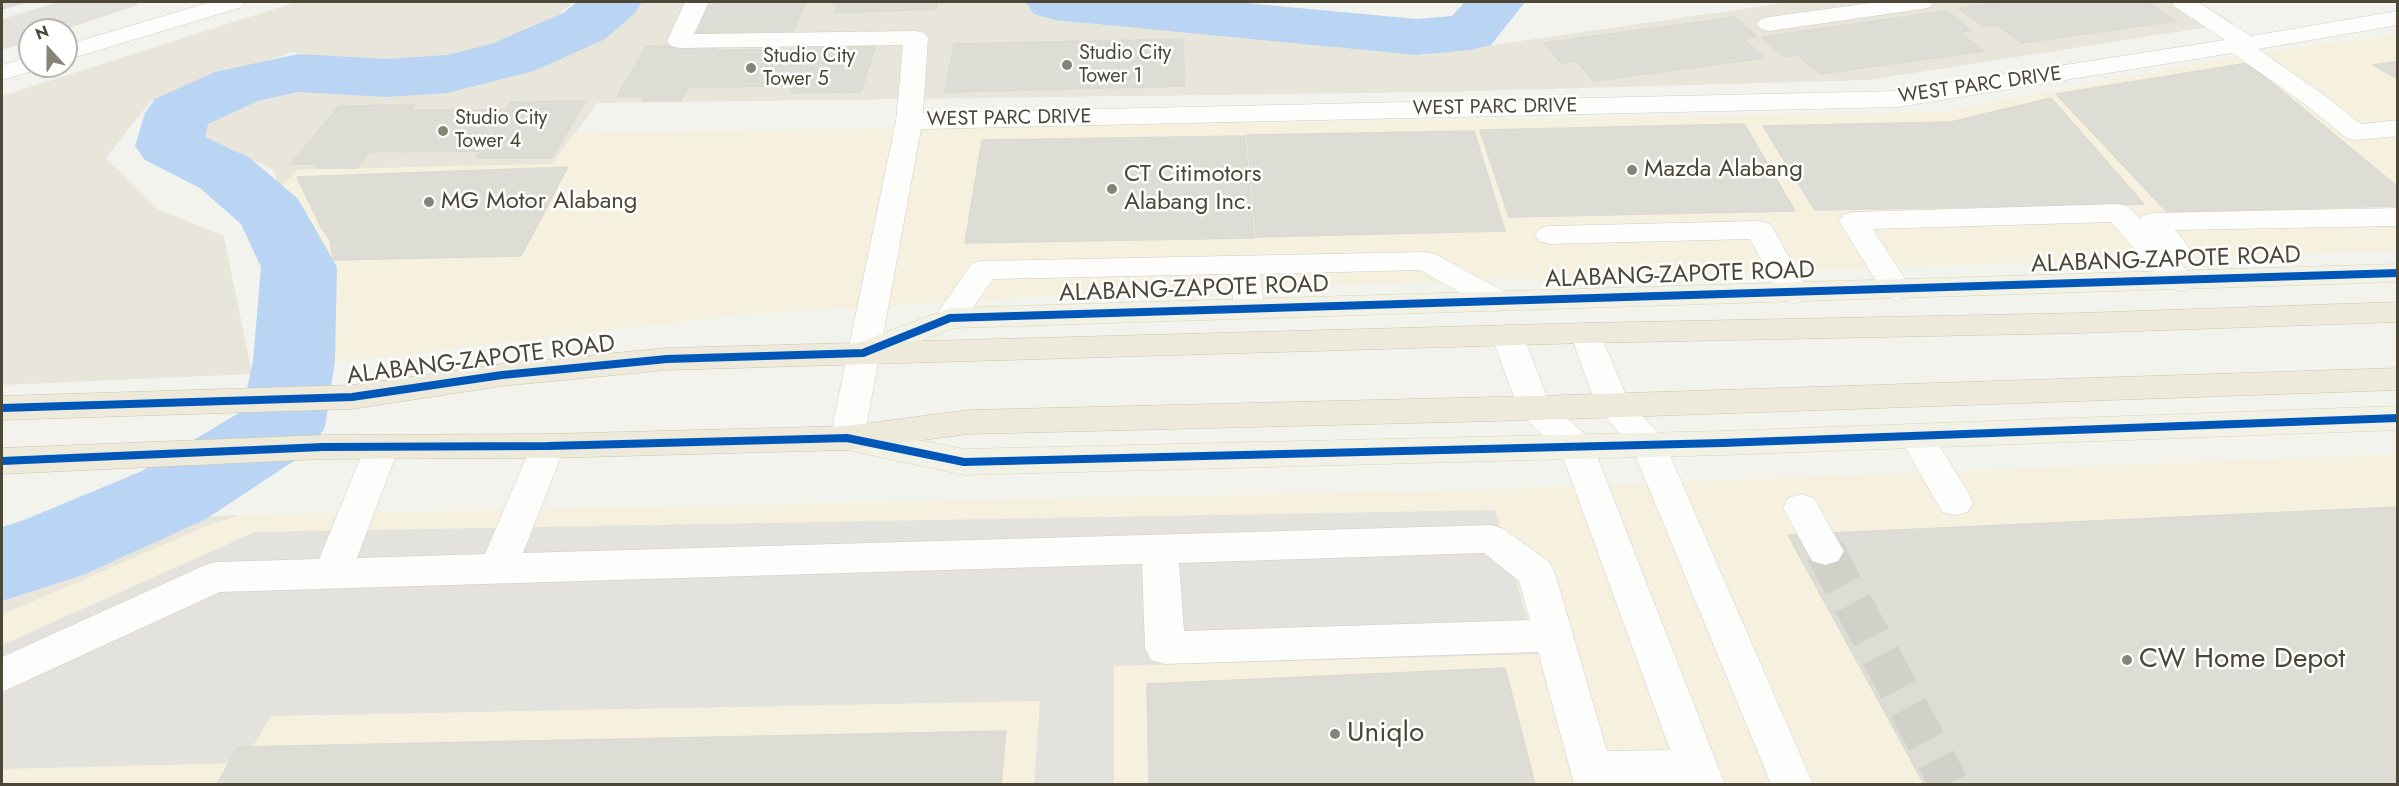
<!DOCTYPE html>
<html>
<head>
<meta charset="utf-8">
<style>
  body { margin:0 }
  #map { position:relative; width:2399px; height:786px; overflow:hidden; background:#f3f3ed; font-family:Jost,sans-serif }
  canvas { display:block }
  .frame { position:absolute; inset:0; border:3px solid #4c4737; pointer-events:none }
  .north { position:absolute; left:18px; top:18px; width:60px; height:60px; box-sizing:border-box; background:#fff; border:2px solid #b7b5af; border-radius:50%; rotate:339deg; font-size:16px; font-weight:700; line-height:24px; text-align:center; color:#4c4737 }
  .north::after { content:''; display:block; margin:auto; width:21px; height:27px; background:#868377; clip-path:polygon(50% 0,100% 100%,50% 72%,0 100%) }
</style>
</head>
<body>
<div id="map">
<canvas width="2399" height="786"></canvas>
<div class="frame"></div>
<div class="north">N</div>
</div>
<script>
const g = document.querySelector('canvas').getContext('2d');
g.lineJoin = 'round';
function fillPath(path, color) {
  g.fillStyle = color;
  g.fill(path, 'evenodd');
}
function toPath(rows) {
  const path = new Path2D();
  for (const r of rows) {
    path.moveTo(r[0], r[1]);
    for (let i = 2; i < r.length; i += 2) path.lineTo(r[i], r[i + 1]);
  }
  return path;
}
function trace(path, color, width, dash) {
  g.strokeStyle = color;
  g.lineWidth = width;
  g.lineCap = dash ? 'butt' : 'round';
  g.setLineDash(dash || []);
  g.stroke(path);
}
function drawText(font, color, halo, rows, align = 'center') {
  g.font = font + ' Jost,sans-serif';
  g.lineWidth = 5;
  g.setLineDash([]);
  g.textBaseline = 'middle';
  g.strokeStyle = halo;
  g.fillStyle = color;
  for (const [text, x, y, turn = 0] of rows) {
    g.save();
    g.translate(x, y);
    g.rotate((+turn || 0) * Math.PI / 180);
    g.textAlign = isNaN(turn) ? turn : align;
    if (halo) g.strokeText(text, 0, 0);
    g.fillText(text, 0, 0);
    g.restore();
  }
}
fillPath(toPath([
  [296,2,574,2,529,38,459,68,391,70,292,52,150,102,106,158,155,208,224,236,252,374,2,385,2,96],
  [637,2,1019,2,1272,30,1423,55,1791,2,2198,2,2234,23,1869,80,1440,92,597,103,553,164,297,170,280,189,273,169,200,137,196,125,201,109,226,96,255,88,290,83,427,82,492,71,595,29],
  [240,515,205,527,2,615,2,527]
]), '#e8e6da');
fillPath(toPath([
  [2397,35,2397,251,1103,293,740,315,321,364,332,283,322,241,280,189,297,170,552,164,574,133,1941,112,2249,54],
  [2397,454,2397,784,2,784,2,615,205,527,240,515,1462,490]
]), '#f6f1df');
fillPath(toPath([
  [59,2,135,2,138,5,63,30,30,30,30,41,2,50,2,19],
  [1495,510,1538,654,1114,666,1114,784,1034,784,1040,701,271,716,243,763,2,769,2,645,255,532]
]), '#e3e2dc');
fillPath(toPath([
  [577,2,642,2,634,14,605,39,534,71,447,93,386,97,298,92,258,101,208,124,205,137,250,158,298,199,337,267,335,361,325,427,312,449,206,519,83,575,2,601,2,527,24,520,142,471,242,411,253,361,261,267,241,224,200,188,145,160,135,146,145,113,155,99,215,72,298,54,386,59,447,55,491,44,563,13,577,2],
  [1026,2,1235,2,1417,19,1452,16,1465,2,1525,2,1491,45,1470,50,1417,55,1055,20,1034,14,1026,2]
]), '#bad4f4');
const building = toPath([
  [2,2,26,2,2,9,2,2],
  [715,2,806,2,793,31,696,33,702,22,695,22,702,6,713,6,715,2],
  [837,2,937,2,936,9,835,13,837,2],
  [2004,2,2159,2,2149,4,2176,21,2022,43,1997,25,1983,26,1958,8,2004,2],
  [1947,11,1972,31,1960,33,1984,51,1820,74,1798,55,1784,57,1762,37,1947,11],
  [1735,17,1757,37,1744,39,1764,58,1594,81,1576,61,1561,63,1544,43,1735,17],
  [1183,39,1185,86,945,92,954,44,1183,39],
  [877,42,861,92,790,93,792,86,688,87,681,101,642,101,644,97,617,97,646,46,717,45,715,50,805,49,807,43,877,42],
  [2398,61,2398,79,2373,65,2398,61],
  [2248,63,2398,187,2398,206,2167,212,2056,94,2248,63],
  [2051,98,2144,204,1815,210,1763,126,1951,122,2051,98],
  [585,101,552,158,476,158,480,151,369,152,357,168,316,168,319,164,291,164,339,106,415,105,410,110,506,110,511,102,585,101],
  [1744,124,1795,211,1509,217,1480,130,1744,124],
  [1474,131,1505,231,1256,237,1247,135,1474,131],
  [1245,136,1254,238,965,243,982,140,1245,136],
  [568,167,521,256,333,260,330,240,321,227,297,177,568,167],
  [2398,507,2398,784,1924,784,1788,535,2398,507],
  [1505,668,1535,784,1149,784,1147,684,1505,668],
  [1006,731,1001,784,217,784,238,747,1006,731]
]);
fillPath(building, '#dddcd5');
trace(building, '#dcdad3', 1.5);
trace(toPath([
  [1825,551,1949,784]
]), '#d2d1c9', 39, [39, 20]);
const minor = toPath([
  [211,2,246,2,242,7,66,60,66,45,211,2],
  [685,2,709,2,694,34,916,31,924,33,928,38,923,113,1898,91,2225,40,2175,7,2172,2,2198,2,2251,36,2398,11,2398,25,2258,49,2324,95,2361,124,2398,120,2398,136,2355,140,2346,138,2306,105,2232,53,1898,107,921,129,864,438,859,447,847,450,835,447,830,438,896,121,903,45,679,48,671,46,667,41,685,2],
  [1877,2,1934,2,1930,7,1922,9,1769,31,1761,29,1757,24,1761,19,1769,17,1877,2],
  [30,57,30,66,41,66,39,69,2,80,2,65,30,57],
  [2119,204,2129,207,2140,219,2142,216,2152,213,2398,208,2398,226,2175,230,2192,251,2187,257,2178,260,2195,281,2191,288,2180,291,2169,288,2111,222,1873,229,1912,290,1908,297,1897,300,1886,297,1839,221,1843,215,1853,212,2119,204],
  [1760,221,1770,224,1774,230,1809,293,1805,300,1794,303,1783,300,1750,239,1549,244,1539,241,1535,235,1539,229,1549,226,1760,221],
  [1425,252,1435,254,1509,294,1513,301,1509,308,1498,311,1487,308,1420,270,1260,274,1264,307,1260,314,1249,317,1238,314,1234,307,1230,274,993,279,961,325,950,328,939,325,934,318,972,263,983,261,1425,252],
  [1586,323,1597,326,1628,400,1660,435,1665,444,1813,784,1771,784,1633,450,1596,405,1570,333,1575,326,1586,323],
  [1507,325,1518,328,1523,335,1549,402,1588,437,1593,446,1725,784,1574,784,1538,652,1165,664,1151,660,1145,648,1142,564,220,592,2,692,2,657,203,566,216,562,319,559,365,447,370,438,382,435,394,438,399,447,357,558,485,554,531,446,536,437,548,434,560,437,565,446,523,553,1491,525,1504,529,1549,562,1555,573,1607,751,1670,750,1561,452,1523,416,1518,408,1491,335,1496,328,1507,325],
  [1484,553,1519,581,1530,620,1184,631,1179,563,1484,553],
  [1916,425,1928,428,1968,492,1973,502,1968,512,1955,515,1942,512,1899,437,1904,428,1916,425],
  [1801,494,1814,498,1838,541,1844,551,1838,561,1825,565,1812,561,1783,508,1788,498,1801,494]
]);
const major = toPath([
  [2398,264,2398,282,954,328,863,364,852,361,847,353,852,345,950,308,2398,264],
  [2398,406,2398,430,1722,455,964,475,847,450,835,447,830,438,835,429,847,426,964,449,1722,431,2398,406]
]);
const highway = toPath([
  [2398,302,2398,322,2081,333,1586,343,667,370,502,386,352,409,2,420,2,396,352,385,502,364,667,348,1586,323,2081,313,2398,302],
  [2398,368,2398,390,1535,420,969,434,847,450,548,458,323,459,2,474,2,448,323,435,548,434,847,426,969,410,1535,396,2398,368]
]);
trace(minor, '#d0cec7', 1);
trace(major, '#d8d4b9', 1);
trace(highway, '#cec6a6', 1);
fillPath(minor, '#fdfdfc');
fillPath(major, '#f2f1e5');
fillPath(highway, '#edeadb');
trace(toPath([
  [2,408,352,397,502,375,667,359,863,353,950,318,2398,273],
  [2,461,323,447,548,446,847,438,964,462,1722,443,2398,418]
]), '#0057b8', 8);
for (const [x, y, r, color] of [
  [1067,65,6,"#868377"],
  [751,68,6,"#868377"],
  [443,131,6,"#868377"],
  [1632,170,6,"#868377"],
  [1112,189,6,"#868377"],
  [429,202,6,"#868377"],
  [2127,660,6,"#868377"],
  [1335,734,6,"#868377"]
]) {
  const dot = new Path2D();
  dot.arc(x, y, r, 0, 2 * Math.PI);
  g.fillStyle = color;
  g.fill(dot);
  trace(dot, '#fff', 2);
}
drawText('20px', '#4c4737', '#fff', [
  ["Studio City",1079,54],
  ["Tower 1",1079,77],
  ["Studio City",763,57],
  ["Tower 5",763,80],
  ["Studio City",455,119],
  ["Tower 4",455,142]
], 'left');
drawText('20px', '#4c4737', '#fff', [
  ["WEST PARC DRIVE",1980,86,-8],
  ["WEST PARC DRIVE",1495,108,-1],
  ["WEST PARC DRIVE",1009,119,-1]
]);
drawText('24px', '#4c4737', '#fff', [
  ["Mazda Alabang",1644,170],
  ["CT Citimotors",1124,175],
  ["Alabang Inc.",1124,203],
  ["MG Motor Alabang",441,202]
], 'left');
drawText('24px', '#4c4737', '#fff', [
  ["ALABANG-ZAPOTE ROAD",2166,261,-2],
  ["ALABANG-ZAPOTE ROAD",1680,276,-2],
  ["ALABANG-ZAPOTE ROAD",1194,290,-2],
  ["ALABANG-ZAPOTE ROAD",481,361,-7]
]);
drawText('28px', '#4c4737', '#fff', [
  ["CW Home Depot",2139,660],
  ["Uniqlo",1347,734]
], 'left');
</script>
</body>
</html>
